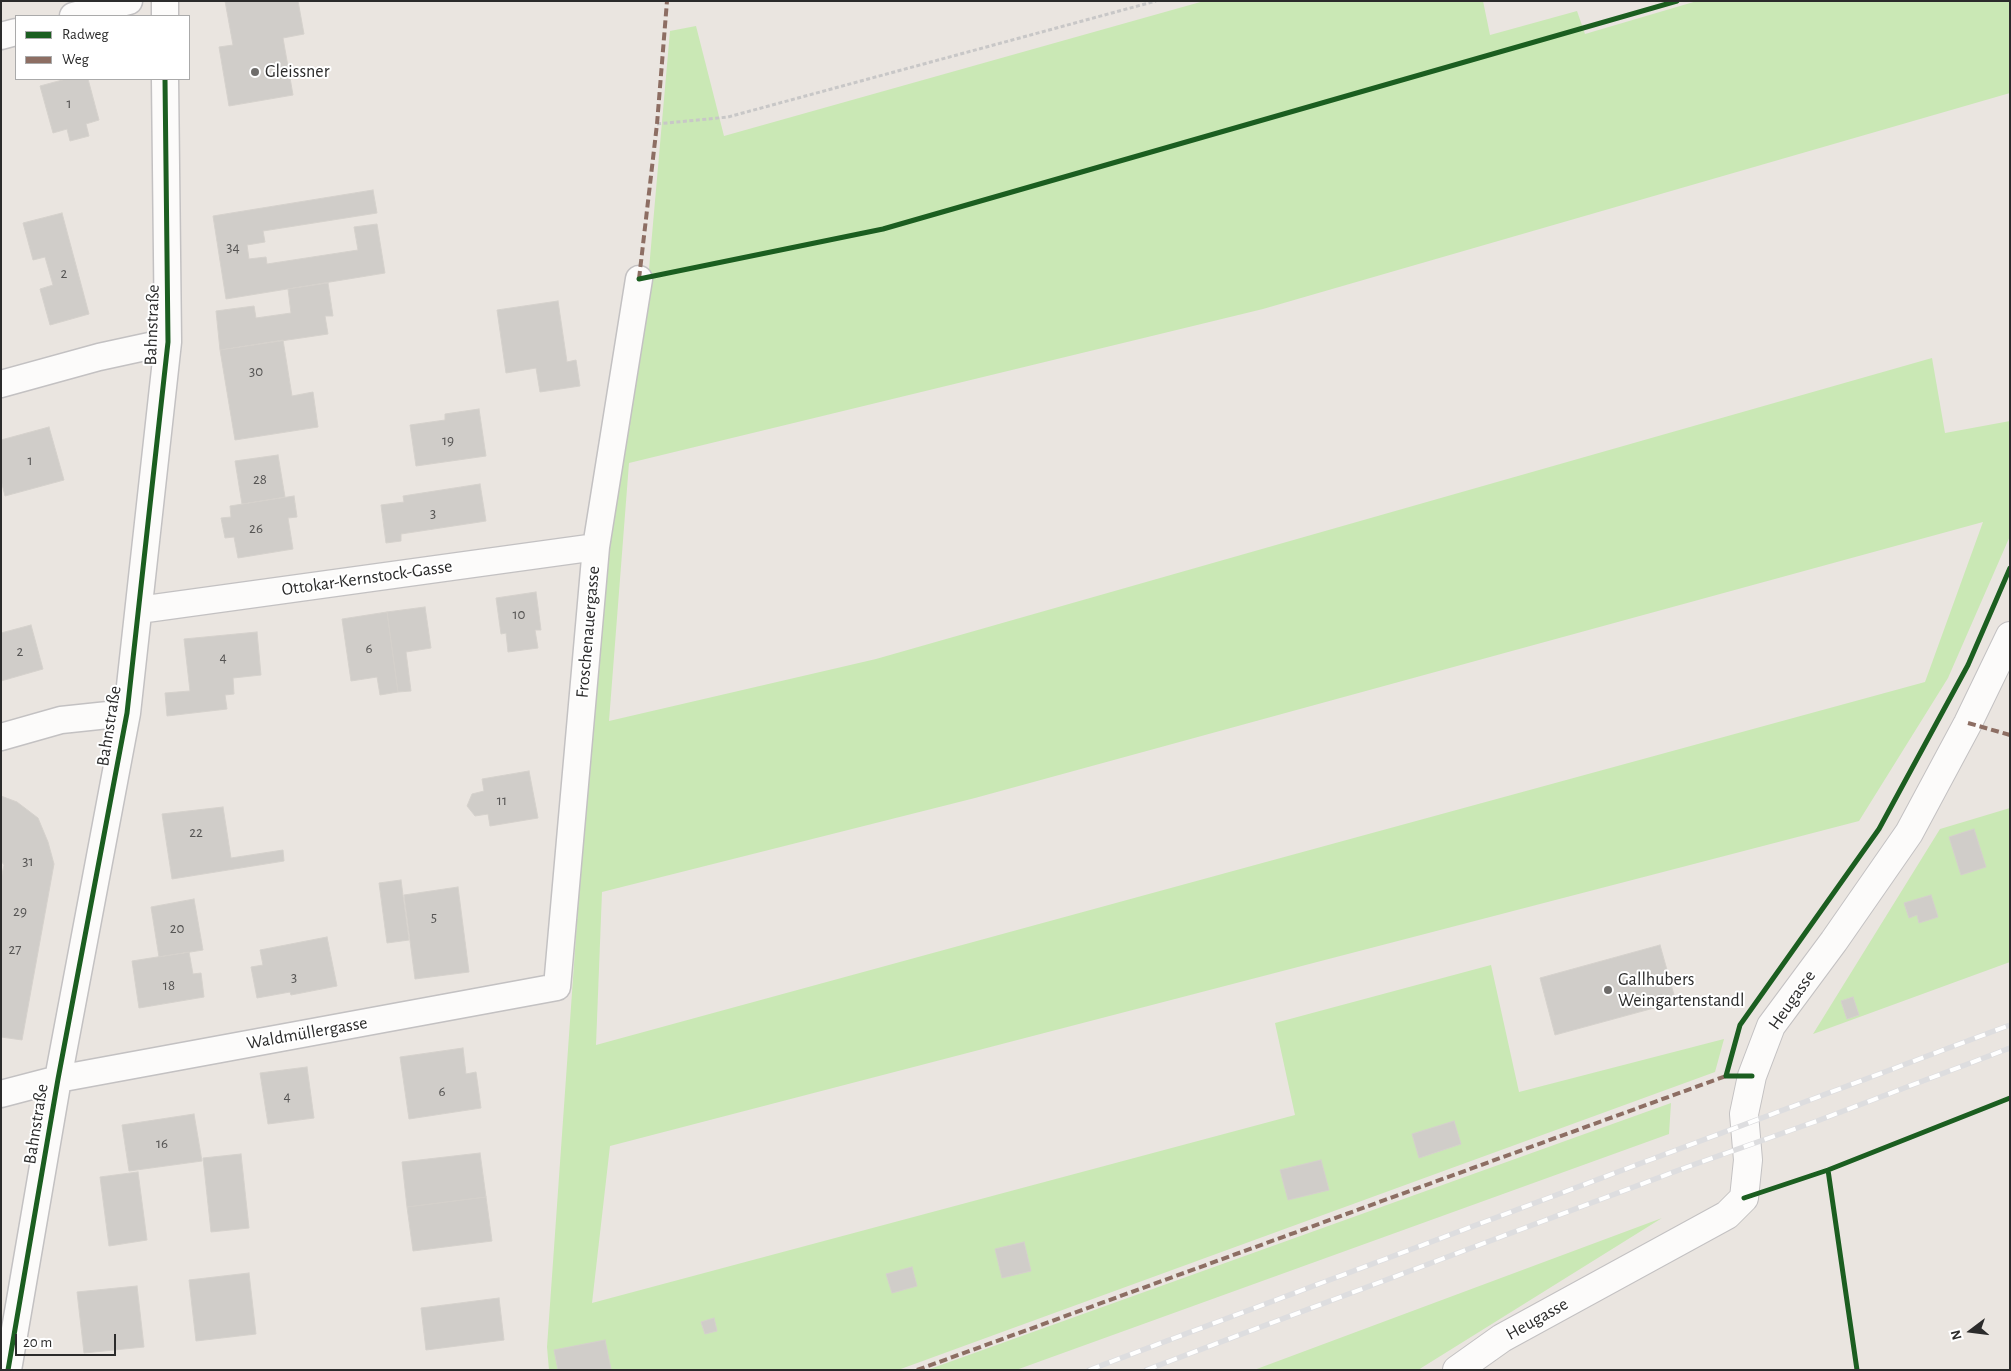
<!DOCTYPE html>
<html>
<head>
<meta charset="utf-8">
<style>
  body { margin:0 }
  #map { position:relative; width:2011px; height:1371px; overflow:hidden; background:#eae5e0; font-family:"Alegreya Sans",sans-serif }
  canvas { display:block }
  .frame { position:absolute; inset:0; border:2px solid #2b2b2b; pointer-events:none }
  .legend { position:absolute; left:15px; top:15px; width:175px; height:65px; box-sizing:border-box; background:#fff; border:1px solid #aaa; margin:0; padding:6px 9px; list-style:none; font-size:15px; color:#2b2b2b }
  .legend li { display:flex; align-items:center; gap:10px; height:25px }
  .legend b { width:25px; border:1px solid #aaa }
  .north { position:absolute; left:1946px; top:1306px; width:50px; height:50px; -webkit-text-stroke:4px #fff; paint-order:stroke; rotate:255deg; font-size:14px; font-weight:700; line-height:20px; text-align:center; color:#2b2b2b }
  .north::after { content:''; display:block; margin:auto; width:18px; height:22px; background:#2b2b2b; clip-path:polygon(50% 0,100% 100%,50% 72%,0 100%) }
  .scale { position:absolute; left:15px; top:1334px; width:101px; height:22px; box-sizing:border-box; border:2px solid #2b2b2b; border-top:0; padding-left:6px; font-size:15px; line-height:18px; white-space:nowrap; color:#2b2b2b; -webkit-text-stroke:4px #fff; paint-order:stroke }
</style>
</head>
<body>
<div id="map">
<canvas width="2011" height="1371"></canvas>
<div class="frame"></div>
<ul class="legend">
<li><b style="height:6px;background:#1b5e20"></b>Radweg</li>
<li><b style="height:6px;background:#8d6e63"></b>Weg</li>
</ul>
<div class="north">N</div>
<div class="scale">20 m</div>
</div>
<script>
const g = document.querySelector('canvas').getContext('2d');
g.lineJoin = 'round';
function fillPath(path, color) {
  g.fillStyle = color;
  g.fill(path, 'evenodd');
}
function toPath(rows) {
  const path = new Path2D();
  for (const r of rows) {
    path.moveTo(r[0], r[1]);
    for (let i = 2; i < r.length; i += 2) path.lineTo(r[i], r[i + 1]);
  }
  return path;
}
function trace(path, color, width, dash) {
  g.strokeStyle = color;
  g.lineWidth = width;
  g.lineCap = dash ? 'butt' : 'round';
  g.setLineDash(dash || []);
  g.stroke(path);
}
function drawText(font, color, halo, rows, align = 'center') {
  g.font = font + ' "Alegreya Sans",sans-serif';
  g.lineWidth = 4;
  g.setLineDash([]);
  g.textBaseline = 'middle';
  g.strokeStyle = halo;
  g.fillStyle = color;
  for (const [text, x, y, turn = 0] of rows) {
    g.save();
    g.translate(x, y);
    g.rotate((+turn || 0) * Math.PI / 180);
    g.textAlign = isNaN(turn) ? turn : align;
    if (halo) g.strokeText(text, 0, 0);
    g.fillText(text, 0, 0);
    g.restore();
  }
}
fillPath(toPath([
  [1204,1,1483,1,1490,35,1577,11,1585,34,1697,1,2010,1,2010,93,1263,309,629,463,609,721,876,659,1932,358,1945,433,2010,421,2010,536,1948,678,1859,821,610,1146,592,1303,1295,1115,1275,1023,1491,965,1519,1092,1724,1039,1715,1072,898,1370,549,1370,547,1347,604,539,649,269,670,31,696,26,724,136],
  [1983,522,1925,682,596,1045,602,892,975,798],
  [2010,808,2010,962,1813,1034,1940,829],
  [1671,1103,1669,1134,1016,1370,927,1370],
  [1662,1218,1418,1370,1254,1370]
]), '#cae8b5');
const building = toPath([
  [225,1,298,1,304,34,283,38,293,95,229,106,219,47,233,45,225,1],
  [66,79,88,79,99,120,86,124,89,136,70,141,67,129,53,133,40,86,66,79],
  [373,190,377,213,263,231,265,242,247,245,249,259,266,257,267,264,358,250,354,227,377,224,385,273,226,299,213,216,373,190],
  [62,213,89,314,50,325,40,289,53,285,45,257,33,260,23,223,62,213],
  [328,283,333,316,325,316,328,334,220,350,216,311,254,306,256,318,291,313,288,289,328,283],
  [558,301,567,362,576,360,580,386,540,392,536,368,506,373,497,310,558,301],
  [283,340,292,396,313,392,318,427,235,440,220,350,283,340],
  [479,409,486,456,416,466,410,425,445,420,445,414,479,409],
  [49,427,64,480,5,496,1,480,1,440,49,427],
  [278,455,285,497,242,504,235,461,278,455],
  [480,484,486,521,401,534,401,541,386,543,381,505,404,502,403,496,480,484],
  [294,496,297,517,288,518,293,549,238,558,234,537,225,538,221,518,231,517,230,506,294,496],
  [536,592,541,630,535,630,538,648,508,652,506,633,501,634,496,598,536,592],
  [425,607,431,648,406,652,411,691,398,692,387,612,425,607],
  [387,612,398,692,380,695,377,677,351,681,342,619,387,612],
  [31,625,43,669,1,681,1,633,31,625],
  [257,632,261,675,233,678,234,694,225,695,227,709,167,716,165,693,190,691,184,639,257,632],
  [529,771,538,818,490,826,488,814,475,816,467,806,472,794,484,791,482,779,529,771],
  [1,796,17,802,38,818,48,842,54,864,22,1040,1,1037,1,879,4,865,1,861,1,796],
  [223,807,231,858,283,850,284,861,172,879,162,814,223,807],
  [1974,829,1986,867,1961,875,1949,837,1974,829],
  [401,880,409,940,387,943,379,883,401,880],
  [458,887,469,972,415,979,404,895,458,887],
  [1931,895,1938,917,1919,923,1917,915,1909,918,1904,903,1931,895],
  [194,899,203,950,159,957,151,907,194,899],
  [327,937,337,986,291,995,290,992,257,998,251,967,263,965,260,950,327,937],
  [1660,945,1676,1002,1555,1035,1540,978,1660,945],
  [189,952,193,974,201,973,204,997,139,1008,132,961,189,952],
  [1853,997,1859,1015,1847,1019,1841,1001,1853,997],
  [463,1048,466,1074,476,1072,481,1108,409,1119,400,1057,463,1048],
  [307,1067,314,1118,268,1124,260,1073,307,1067],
  [194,1114,202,1161,129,1171,122,1125,194,1114],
  [1454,1121,1461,1144,1419,1158,1412,1134,1454,1121],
  [480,1153,486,1197,407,1207,402,1162,480,1153],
  [241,1154,249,1228,211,1232,203,1158,241,1154],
  [1321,1160,1329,1190,1288,1200,1280,1170,1321,1160],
  [138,1172,147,1240,109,1246,100,1177,138,1172],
  [486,1197,492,1241,413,1251,407,1207,486,1197],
  [1024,1242,1031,1271,1002,1278,995,1249,1024,1242],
  [912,1267,917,1286,892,1293,886,1274,912,1267],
  [249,1273,256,1334,196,1341,189,1280,249,1273],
  [137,1286,144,1347,84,1353,77,1292,137,1286],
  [499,1298,504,1340,426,1350,421,1308,499,1298],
  [714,1318,717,1331,705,1334,701,1322,714,1318],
  [605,1340,611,1369,558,1370,554,1350,605,1340]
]);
fillPath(building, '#d0cdc9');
trace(building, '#d5d1cc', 1);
const minor = toPath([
  [165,1,165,16],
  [73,16,129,1],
  [1,36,16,32],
  [1,384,99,357,168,342],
  [139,610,596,547],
  [1,737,61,720,127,713],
  [1,1094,58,1079,557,987,596,547,639,279],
  [8,1370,58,1079,127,713,168,342,165,79]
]);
const tertiary = toPath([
  [1457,1370,1502,1338,1727,1215,1744,1198,1748,1160,1744,1114,1752,1076,1771,1026,1834,941,1909,833,1968,723,2010,636]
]);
trace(minor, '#c3c1c2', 29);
trace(tertiary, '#c3c1c2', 30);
trace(toPath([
  [657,124,728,117,1156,1]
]), '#c8c7c7', 3, [4, 2.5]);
trace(minor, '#fcfbfa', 26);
trace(tertiary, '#fcfbfa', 28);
const rail = toPath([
  [1089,1370,2010,1025],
  [1146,1370,1687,1167,1817,1121,2010,1048]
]);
trace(rail, '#dddddf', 5.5);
trace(rail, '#fff', 4, [11]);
trace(toPath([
  [639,279,657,124,667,1],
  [1968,723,2010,735],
  [917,1370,1726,1076]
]), '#8d6e63', 4, [8, 4]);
trace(toPath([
  [639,279,883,229,1677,1],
  [1752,1076,1726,1076,1740,1025,1879,829,1968,665,2010,568],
  [1828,1170,1857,1370],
  [1744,1198,1828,1170,2010,1098],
  [8,1370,58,1079,127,713,168,342,165,79]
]), '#1b5e20', 5);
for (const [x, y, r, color] of [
  [255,72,5,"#6e6c6a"],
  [1608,990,5,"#6e6c6a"]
]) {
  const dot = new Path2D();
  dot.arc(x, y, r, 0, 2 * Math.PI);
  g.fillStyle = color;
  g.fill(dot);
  trace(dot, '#fff', 2);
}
drawText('15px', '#555453', null, [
  ["1",69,103],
  ["34",233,247],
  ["2",64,273],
  ["30",256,371],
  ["19",448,440],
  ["1",30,460],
  ["28",260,479],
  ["3",433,513],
  ["26",256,528],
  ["10",519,614],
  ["6",369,648],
  ["2",20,651],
  ["4",223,657],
  ["11",502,800],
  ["22",196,832],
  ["31",28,861],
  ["29",20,911],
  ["5",434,917],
  ["20",177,928],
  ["27",15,949],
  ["3",294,977],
  ["18",169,985],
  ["6",442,1091],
  ["4",287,1096],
  ["16",162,1143]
]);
drawText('18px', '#2b2b2b', '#fff', [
  ["Gleissner",265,72],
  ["Gallhubers",1618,980],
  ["Weingartenstandl",1618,1001]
], 'left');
drawText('18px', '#2b2b2b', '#fff', [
  ["Bahnstraße",152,325,-88],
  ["Ottokar-Kernstock-Gasse",367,578,-8],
  ["Froschenauergasse",588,632,-85],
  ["Bahnstraße",109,726,-81],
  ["Heugasse",1792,1000,-55],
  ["Waldmüllergasse",307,1033,-10],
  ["Bahnstraße",36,1124,-81],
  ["Heugasse",1537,1319,-29]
]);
</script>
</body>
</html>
